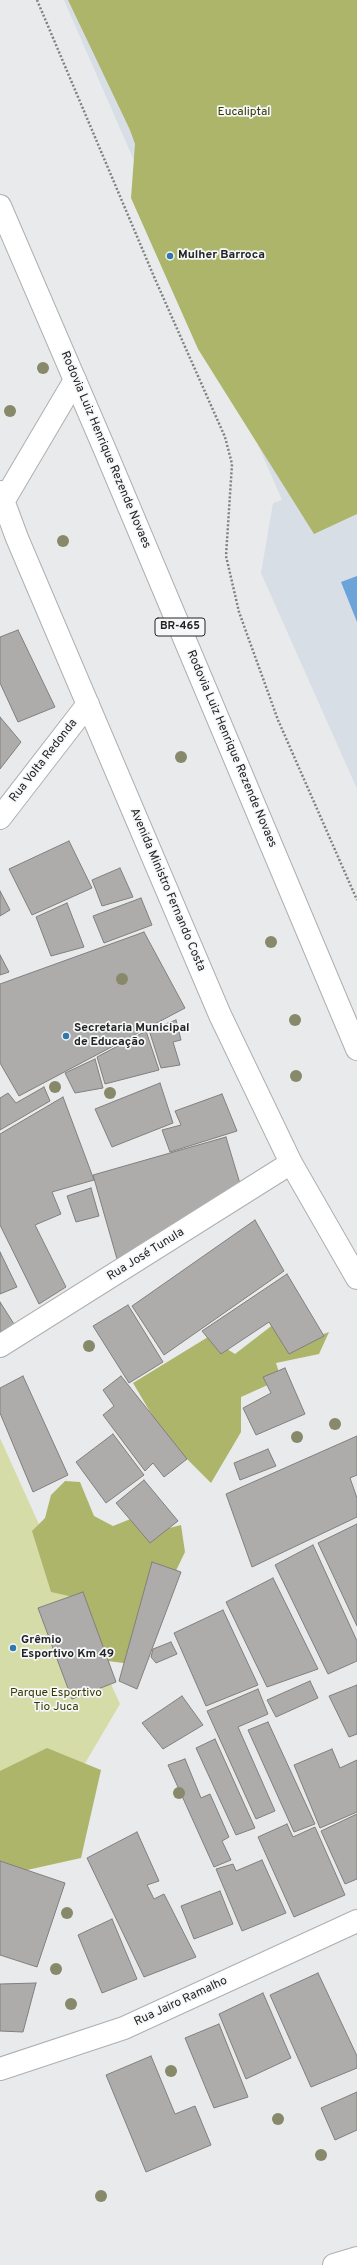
<!DOCTYPE html>
<html>
<head>
<meta charset="utf-8">
<style>
  body { margin:0 }
  canvas { display:block; background:#e9eaeb }
</style>
</head>
<body>
<canvas width="357" height="2265"></canvas>
<script>
const g = document.querySelector('canvas').getContext('2d');
g.lineJoin = 'round';
function fillPath(path, color) {
  g.fillStyle = color;
  g.fill(path, 'evenodd');
}
function toPath(rows) {
  const path = new Path2D();
  for (const r of rows) {
    path.moveTo(r[0], r[1]);
    for (let i = 2; i < r.length; i += 2) path.lineTo(r[i], r[i + 1]);
  }
  return path;
}
function trace(path, color, width, dash) {
  g.strokeStyle = color;
  g.lineWidth = width;
  g.lineCap = dash ? 'butt' : 'round';
  g.setLineDash(dash || []);
  g.stroke(path);
}
function drawText(font, color, halo, rows, align = 'center') {
  g.font = font + ' Overpass,sans-serif';
  g.lineWidth = 3.5;
  g.setLineDash([]);
  g.textBaseline = 'middle';
  g.strokeStyle = halo;
  g.fillStyle = color;
  for (const [text, x, y, turn = 0] of rows) {
    g.save();
    g.translate(x, y);
    g.rotate((+turn || 0) * Math.PI / 180);
    g.textAlign = isNaN(turn) ? turn : align;
    if (halo) g.strokeText(text, 0, 0);
    g.fillText(text, 0, 0);
    g.restore();
  }
}
fillPath(toPath([
  [64,0,357,0,357,789,261,573,273,503,282,500]
]), '#d8dee5');
fillPath(toPath([
  [0,1438,120,1704,74,1782,0,1809]
]), '#d6dca8');
fillPath(toPath([
  [68,0,357,0,357,514,314,534,198,349,131,198,135,144,130,130],
  [283,1317,302,1342,329,1332,319,1354,276,1363,281,1379,241,1397,241,1432,211,1483,165,1437,133,1383,208,1337,235,1354],
  [65,1481,80,1482,94,1516,113,1526,138,1516,154,1532,181,1525,185,1552,131,1664,100,1660,78,1598,51,1592,32,1531,45,1518,51,1495],
  [47,1748,101,1770,81,1858,0,1876,0,1771]
]), '#adb56a');
fillPath(toPath([
  [357,576,357,622,341,582]
]), '#6ca3d9');
const building = toPath([
  [18,630,55,707,18,722,0,683,0,637,18,630],
  [0,717,21,742,0,769,0,717],
  [69,841,92,888,32,915,9,869,69,841],
  [120,868,133,897,102,906,92,880,120,868],
  [0,891,10,910,0,916,0,891],
  [141,898,152,925,104,943,93,916,141,898],
  [67,903,84,947,51,956,36,917,67,903],
  [144,932,185,1008,19,1096,0,1063,0,984,144,932],
  [0,955,9,972,0,975,0,955],
  [176,1020,181,1040,173,1042,180,1065,161,1068,149,1030,176,1020],
  [146,1031,159,1070,105,1084,97,1057,146,1031],
  [95,1059,103,1088,75,1093,65,1073,95,1059],
  [160,1083,173,1123,112,1147,95,1109,160,1083],
  [44,1087,50,1101,0,1130,0,1098,8,1093,16,1103,44,1087],
  [222,1094,237,1131,170,1152,162,1130,181,1125,175,1111,222,1094],
  [63,1097,94,1180,52,1192,61,1214,35,1225,66,1287,39,1304,0,1225,0,1134,63,1097],
  [226,1137,241,1187,117,1259,93,1175,226,1137],
  [91,1188,99,1216,76,1222,67,1196,91,1188],
  [255,1220,284,1271,164,1355,132,1306,255,1220],
  [0,1252,17,1287,0,1294,0,1252],
  [287,1274,324,1336,289,1354,269,1322,221,1354,202,1331,287,1274],
  [0,1302,14,1324,0,1332,0,1302],
  [128,1305,163,1362,129,1383,93,1326,128,1305],
  [285,1368,305,1414,256,1435,243,1408,271,1393,263,1377,285,1368],
  [23,1376,68,1475,33,1492,0,1413,0,1388,23,1376],
  [121,1376,187,1459,164,1477,153,1463,145,1471,103,1415,114,1406,103,1390,121,1376],
  [113,1434,144,1475,106,1503,76,1462,113,1434],
  [357,1436,357,1475,350,1478,357,1498,357,1517,252,1567,226,1494,357,1436],
  [268,1449,276,1466,240,1480,234,1463,268,1449],
  [144,1480,178,1521,150,1543,116,1503,144,1480],
  [357,1524,357,1626,318,1543,357,1524],
  [313,1545,357,1641,357,1661,328,1674,275,1565,313,1545],
  [152,1562,181,1572,137,1689,119,1681,152,1562],
  [273,1578,318,1669,267,1687,226,1602,273,1578],
  [83,1592,116,1682,72,1699,38,1608,83,1592],
  [223,1610,258,1685,206,1706,174,1633,223,1610],
  [171,1642,177,1654,156,1663,151,1657,153,1649,171,1642],
  [310,1681,318,1698,276,1717,267,1700,310,1681],
  [357,1685,357,1734,349,1737,329,1696,357,1685],
  [258,1689,268,1714,238,1727,275,1811,256,1819,207,1711,258,1689],
  [182,1696,203,1725,163,1749,142,1723,182,1696],
  [268,1722,315,1824,294,1832,248,1730,268,1722],
  [215,1739,255,1828,236,1835,196,1748,215,1739],
  [332,1749,340,1768,357,1760,357,1812,320,1828,294,1765,332,1749],
  [185,1759,201,1798,210,1794,229,1837,222,1841,231,1860,214,1867,168,1765,185,1759],
  [357,1814,357,1879,345,1884,321,1831,357,1814],
  [287,1824,293,1837,315,1827,345,1895,294,1917,258,1837,287,1824],
  [137,1832,159,1881,147,1885,154,1899,164,1894,196,1957,144,1977,87,1858,137,1832],
  [262,1860,286,1913,242,1931,216,1869,233,1864,236,1871,262,1860],
  [0,1861,65,1883,37,1967,0,1955,0,1861],
  [220,1891,233,1924,194,1939,181,1906,220,1891],
  [112,1919,137,1979,102,1993,78,1935,112,1919],
  [318,1973,357,2056,357,2068,311,2087,270,1995,318,1973],
  [36,1983,23,2032,0,2031,0,1984,36,1983],
  [263,1993,291,2058,246,2079,219,2014,263,1993],
  [219,2024,248,2097,214,2108,185,2038,219,2024],
  [151,2056,175,2114,195,2106,211,2145,146,2172,106,2075,151,2056],
  [357,2092,357,2130,335,2140,321,2108,357,2092]
]);
fillPath(building, '#adacaa');
trace(building, '#81807e', 1);
const minor = toPath([
  [0,492,17,538,220,1015,291,1163,357,1278],
  [3,502,75,380],
  [0,818,88,704],
  [0,1346,291,1163],
  [0,2069,124,2028,357,1921],
  [334,2265,357,2258]
]);
const highway = toPath([
  [0,206,105,450,357,1049]
]);
trace(minor, '#aeafb0', 24);
trace(highway, '#aeafb0', 24);
trace(toPath([
  [37,0,155,279,225,437,232,464,226,556,239,612,278,720,357,900]
]), '#808181', 2.5, [2, 2]);
trace(minor, '#fff', 22);
trace(highway, '#fff', 22);
g.fillStyle = '#87896a';
for (const [x, y] of [
  [43,368],
  [10,411],
  [63,541],
  [181,757],
  [271,942],
  [122,979],
  [295,1020],
  [296,1076],
  [55,1087],
  [110,1093],
  [89,1346],
  [335,1424],
  [297,1437],
  [179,1793],
  [67,1913],
  [56,1969],
  [71,2004],
  [171,2071],
  [278,2119],
  [321,2155],
  [101,2196]
]) {
  g.beginPath();
  g.arc(x, y, 6, 0, 2 * Math.PI);
  g.fill();
}
for (const [x, y, r, color] of [
  [170,256,4,"#2f79ac"],
  [66,1036,4,"#2f79ac"],
  [13,1648,4,"#2f79ac"]
]) {
  const dot = new Path2D();
  dot.arc(x, y, r, 0, 2 * Math.PI);
  g.fillStyle = color;
  g.fill(dot);
  trace(dot, '#f6f7f9', 1.5);
}
for (const [x, y, w] of [
  [180,627,50]
]) {
  const box = new Path2D();
  box.roundRect(x - w / 2, y - 9, w, 18, 3);
  g.fillStyle = '#f6f7f9';
  g.fill(box);
  trace(box, '#222323', 1);
}
drawText('bold 11px', '#222323', null, [
  ["BR-465",180,627]
]);
drawText('12px', '#363a00', '#f6f7f9', [
  ["Eucaliptal",244,113],
  ["Parque Esportivo",56,1694],
  ["Tio Juca",56,1708]
]);
drawText('bold 12px', '#222323', '#f6f7f9', [
  ["Mulher Barroca",178,256],
  ["Secretaria Municipal",74,1029],
  ["de Educação",74,1043],
  ["Grêmio",21,1641],
  ["Esportivo Km 49",21,1655]
], 'left');
drawText('12px', '#222323', '#f6f7f9', [
  ["Rodovia Luiz Henrique Rezende Novaes",105,450,67],
  ["Rodovia Luiz Henrique Rezende Novaes",231,749,67],
  ["Rua Volta Redonda",44,761,-52],
  ["Avenida Ministro Fernando Costa",167,890,67],
  ["Rua José Tunula",146,1255,-32],
  ["Rua Jairo Ramalho",181,2002,-25]
]);
</script>
</body>
</html>
